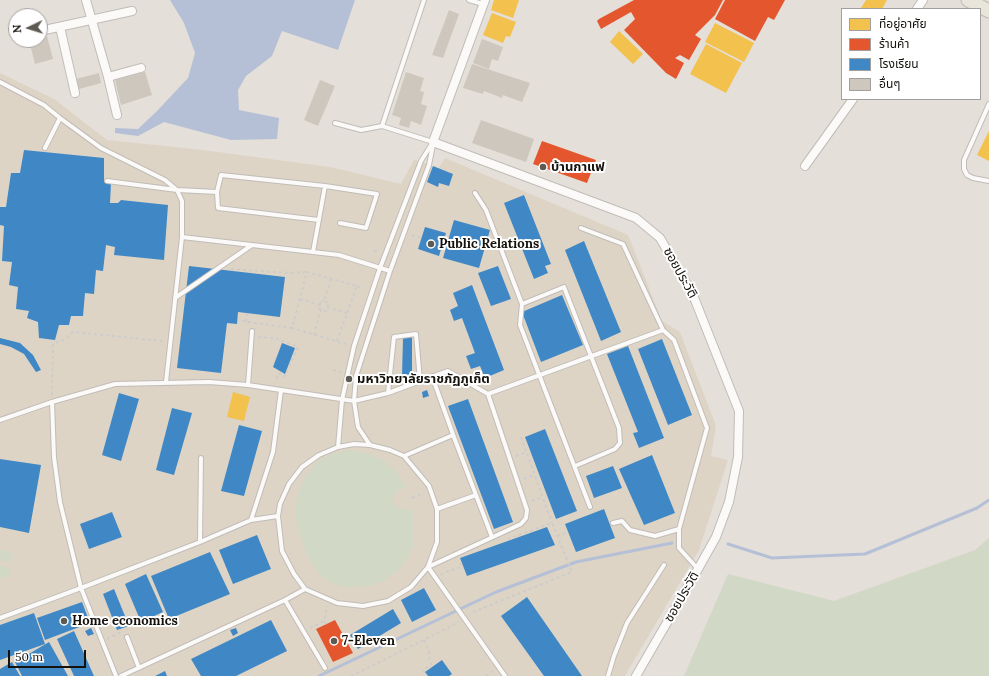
<!DOCTYPE html>
<html>
<head>
<meta charset="utf-8">
<style>
  body { margin:0 }
  #map { position:relative; width:989px; height:676px; overflow:hidden; background:#e4dfd8; font-family:Lora,"Noto Sans Thai",serif }
  canvas { display:block }
  .legend { position:absolute; left:841px; top:8px; width:140px; height:92px; box-sizing:border-box; background:#fff; border:1px solid #a1a09e; margin:0; padding:5px 7px; list-style:none; font-size:12px; color:#15120d }
  .legend li { display:flex; align-items:center; gap:8px; height:20px }
  .legend b { width:20px; border:1px solid #a1a09e }
  .north { position:absolute; left:8px; top:8px; width:40px; height:40px; box-sizing:border-box; background:#fff; border:1px solid #a1a09e; border-radius:50%; rotate:266deg; font-size:11px; font-weight:700; line-height:16px; text-align:center; color:#15120d }
  .north::after { content:''; display:block; margin:auto; width:14px; height:18px; background:#5d5a54; clip-path:polygon(50% 0,100% 100%,50% 72%,0 100%) }
  .scale { position:absolute; left:8px; top:650px; width:78px; height:18px; box-sizing:border-box; border:2px solid #15120d; border-top:0; padding-left:5px; font-size:12px; line-height:14px; white-space:nowrap; color:#15120d; -webkit-text-stroke:3px #fff; paint-order:stroke }
</style>
</head>
<body>
<div id="map">
<canvas width="989" height="676"></canvas>
<ul class="legend">
<li><b style="height:11px;background:#f2c14e"></b>ที่อยู่อาศัย</li>
<li><b style="height:11px;background:#e4572e"></b>ร้านค้า</li>
<li><b style="height:11px;background:#3f88c5"></b>โรงเรียน</li>
<li><b style="height:11px;background:#cec7bd"></b>อื่นๆ</li>
</ul>
<div class="north">N</div>
<div class="scale">50 m</div>
</div>
<script>
const g = document.querySelector('canvas').getContext('2d');
g.lineJoin = 'round';
function fillPath(path, color) {
  g.fillStyle = color;
  g.fill(path, 'evenodd');
}
function toPath(rows) {
  const path = new Path2D();
  for (const r of rows) {
    path.moveTo(r[0], r[1]);
    for (let i = 2; i < r.length; i += 2) path.lineTo(r[i], r[i + 1]);
  }
  return path;
}
function trace(path, color, width, dash) {
  g.strokeStyle = color;
  g.lineWidth = width;
  g.lineCap = dash ? 'butt' : 'round';
  g.setLineDash(dash || []);
  g.stroke(path);
}
function drawText(font, color, halo, rows, align = 'center') {
  g.font = font + ' Lora,"Noto Sans Thai",serif';
  g.lineWidth = 4;
  g.setLineDash([]);
  g.textBaseline = 'middle';
  g.strokeStyle = halo;
  g.fillStyle = color;
  for (const [text, x, y, turn = 0] of rows) {
    g.save();
    g.translate(x, y);
    g.rotate((+turn || 0) * Math.PI / 180);
    g.textAlign = isNaN(turn) ? turn : align;
    if (halo) g.strokeText(text, 0, 0);
    g.fillText(text, 0, 0);
    g.restore();
  }
}
fillPath(toPath([
  [0,73,54,99,107,140,203,150,330,167,401,184,414,160,421,161,438,169,445,158,628,235,662,321,680,332,716,426,711,456,728,460,699,550,625,676,0,676]
]), '#ddd4c6');
fillPath(toPath([
  [348,450,367,453,383,460,396,471,406,487,396,492,392,498,394,506,403,509,413,509,413,546,408,558,399,570,385,580,370,586,342,587,328,581,317,571,307,555,296,522,296,500,304,479,314,465,329,455],
  [989,538,989,676,684,676,728,574,834,601,975,550],
  [0,550,13,552,11,562,0,560],
  [0,566,10,568,9,578,0,577]
]), '#d1d8c5');
fillPath(toPath([
  [170,0,355,0,338,50,282,31,272,56,246,76,238,90,239,110,279,118,277,139,231,140,164,122,138,136,115,133,115,128,138,129,157,111,188,78,195,53,184,23]
]), '#b5c0d7');
fillPath(toPath([
  [494,0,519,0,513,18,491,10],
  [866,0,887,0,882,9,863,9,861,8],
  [492,13,516,22,510,37,506,36,503,43,483,35],
  [715,23,754,43,744,62,705,42],
  [619,31,643,54,633,64,610,42],
  [706,44,742,63,726,93,690,74],
  [989,131,989,161,977,155],
  [233,392,250,397,244,421,227,417]
]), '#f2c14e');
fillPath(toPath([
  [634,0,723,0,715,15,695,35,701,39,689,60,680,55,675,58,684,63,676,79,666,73,624,30,635,19,631,12,601,29,597,21,599,19],
  [725,0,785,0,774,20,768,17,755,41,715,19],
  [542,141,596,160,587,183,533,164],
  [335,620,353,653,333,662,316,629]
]), '#e4572e');
fillPath(toPath([
  [24,150,104,158,104,182,111,183,110,203,118,203,121,200,168,205,164,260,114,255,115,247,106,245,103,271,96,270,94,294,85,293,83,316,71,316,69,325,59,325,55,340,39,338,38,322,27,318,29,311,16,309,18,287,9,285,12,262,2,261,4,226,0,225,0,207,6,207,11,173,20,173],
  [433,166,453,174,449,186,439,183,438,187,427,182],
  [524,195,551,264,545,266,548,273,534,279,504,203],
  [454,220,490,230,479,268,443,258],
  [425,227,446,233,439,256,418,249],
  [584,241,621,332,601,341,565,250],
  [189,266,285,277,280,317,238,312,237,324,227,323,221,373,177,368],
  [498,266,511,299,491,306,478,273],
  [472,285,504,370,485,378,480,366,471,369,466,356,475,353,462,318,454,321,450,310,458,306,453,293],
  [562,295,583,345,541,362,522,312],
  [412,337,412,376,402,376,403,338],
  [0,338,20,343,33,355,41,370,36,372,24,354,11,347,0,344],
  [662,339,692,415,668,425,638,349],
  [282,343,295,348,285,374,273,367],
  [628,346,664,438,639,448,633,433,638,432,607,354],
  [427,390,429,396,423,398,422,392],
  [119,393,139,399,121,461,102,455],
  [468,399,513,522,494,529,448,406],
  [172,408,192,413,174,475,156,470],
  [239,425,262,431,244,496,221,491],
  [545,429,577,511,556,519,525,437],
  [652,455,675,513,644,525,619,469],
  [0,459,41,465,29,533,0,527],
  [613,466,622,488,594,498,586,476],
  [604,509,615,538,576,552,565,524],
  [112,512,122,537,89,549,80,524],
  [547,527,555,545,467,576,460,558],
  [257,535,271,569,233,584,219,550],
  [210,552,230,594,169,619,151,576],
  [146,574,163,612,141,622,125,584],
  [424,588,436,610,412,622,401,600],
  [114,589,129,626,117,630,103,594],
  [527,597,582,676,544,676,501,616],
  [82,602,90,623,45,640,37,618],
  [393,609,401,623,358,649,350,635],
  [34,613,45,644,0,660,0,625],
  [271,620,287,651,236,676,201,676,191,659],
  [91,628,94,634,88,636,85,631],
  [236,628,238,633,233,636,230,630],
  [74,631,94,676,74,676,57,639],
  [49,642,68,676,22,676,15,662],
  [442,660,452,674,449,676,428,676,425,672],
  [12,662,20,676,0,676,0,669],
  [165,671,167,676,155,676]
]), '#3f88c5');
trace(toPath([
  [728,544,772,558,865,554,977,508,989,500],
  [319,676,496,592,576,562,672,543]
]), '#b5c0d7', 3);
fillPath(toPath([
  [449,10,459,14,443,58,432,55],
  [47,36,53,59,35,64,29,40,40,40,40,37],
  [482,39,503,47,498,61,492,59,489,69,473,63],
  [472,64,530,83,522,102,503,95,502,98,484,91,483,94,463,88],
  [145,72,152,95,121,105,115,80],
  [406,72,424,78,420,91,424,92,421,104,427,106,421,125,411,121,409,128,399,125,401,118,392,115],
  [99,73,101,83,79,89,76,79],
  [320,80,335,86,318,126,304,120],
  [481,120,534,139,526,162,472,143]
]), '#cec7bd');
const service = toPath([
  [469,0,483,4],
  [0,82,44,105,60,118,101,148,165,180,177,190,182,201,182,237,166,382],
  [989,104,964,160,964,169,967,175,973,178,989,181],
  [335,123,361,130,382,126,433,142],
  [382,126,424,0],
  [45,148,60,118],
  [107,181,177,190,217,192,221,175,325,186,377,194,366,228,340,223],
  [217,192,218,208,319,220],
  [475,193,486,210,522,304],
  [581,228,623,244,663,330,674,340,707,428,679,529,679,548,698,569],
  [182,237,339,255,390,271],
  [313,252,325,186],
  [175,298,252,245],
  [432,376,455,440,492,537],
  [248,385,252,331],
  [388,393,394,337,416,334,420,381],
  [488,394,663,330],
  [52,402,54,457,60,502,81,588,116,676],
  [0,420,52,402,115,384,209,382,248,385,354,401,388,393,448,371,488,394,527,510,526,518,521,524,428,567,411,587,388,601,363,606,337,603,305,589,294,574,282,551,278,516,280,504,289,484,302,467,319,455,338,447,354,444,370,445,390,450,404,456,429,486,437,509,437,542,428,567],
  [370,445,358,427,354,401,356,376,390,271,429,165,433,145],
  [338,447,342,400,354,346,380,268,421,161,433,142],
  [404,456,453,435],
  [575,466,615,449,620,443,619,428,564,287,522,304,520,325,590,507],
  [437,509,476,495],
  [251,520,273,452,281,390],
  [613,523,622,521,630,530,655,536,679,529],
  [200,542,201,458],
  [428,567,505,676],
  [285,600,325,668],
  [0,618,81,588,200,542,251,520,278,516],
  [127,637,139,668],
  [121,676,285,600,305,589],
  [608,676,614,656,627,623,664,565]
]);
const minor = toPath([
  [86,0,108,77,117,115],
  [485,0,433,142,636,218,660,238,693,295,739,411,738,457,729,502,716,537,698,569,636,676],
  [917,9,923,0],
  [60,27,75,93],
  [40,31,132,11],
  [108,77,141,68],
  [805,166,853,99]
]);
const primary = toPath([
  [968,0,989,11]
]);
trace(service, '#c0bcb7', 6);
trace(minor, '#c0bcb7', 10);
trace(primary, '#bebbb7', 15);
trace(toPath([
  [412,235,421,238],
  [374,251,380,252],
  [231,269,290,273,307,272],
  [357,286,361,288],
  [300,299,320,305,319,309,321,309],
  [320,305,321,300,324,301],
  [327,307,347,313],
  [247,313,246,321,248,325],
  [242,321,292,328],
  [314,335,321,309,326,311,329,303,324,301,331,279],
  [258,337,275,338,298,347,285,376,278,373,276,382],
  [337,341,357,286,307,272,292,328,342,343,348,344],
  [333,370,341,372],
  [52,395,53,344,66,339,73,332,163,341],
  [521,437,552,523],
  [516,456,526,452],
  [524,479,534,475],
  [412,498,424,494],
  [532,501,542,497],
  [557,536,568,532],
  [441,575,445,572,462,567,460,560],
  [473,612,572,572,552,523,508,539],
  [326,624,324,621,327,606],
  [310,628,324,621],
  [107,639,121,632],
  [424,640,430,655,429,661,431,664,423,670,426,676],
  [351,676,380,662,459,622],
  [486,676,493,671]
]), '#ceccca', 2, [3, 3]);
trace(service, '#fbfaf9', 4);
trace(minor, '#fbfaf9', 8);
trace(primary, '#e8e5db', 13);
for (const [x, y, r, color] of [
  [543,167,4,"#5d5a54"],
  [431,244,4,"#5d5a54"],
  [349,379,4,"#5d5a54"],
  [64,621,4,"#5d5a54"],
  [334,641,4,"#5d5a54"]
]) {
  const dot = new Path2D();
  dot.arc(x, y, r, 0, 2 * Math.PI);
  g.fillStyle = color;
  g.fill(dot);
  trace(dot, '#fff', 1.5);
}
drawText('bold 13px', '#15120d', '#fff', [
  ["บ้านกาแฟ",551,167],
  ["Public Relations",439,244],
  ["มหาวิทยาลัยราชภัฏภูเก็ต",357,379],
  ["Home economics",72,621],
  ["7-Eleven",342,641]
], 'left');
drawText('13px', '#15120d', '#fff', [
  ["ซอยประวัติ",680,273,61],
  ["ซอยประวัติ",682,597,-60]
]);
</script>
</body>
</html>
